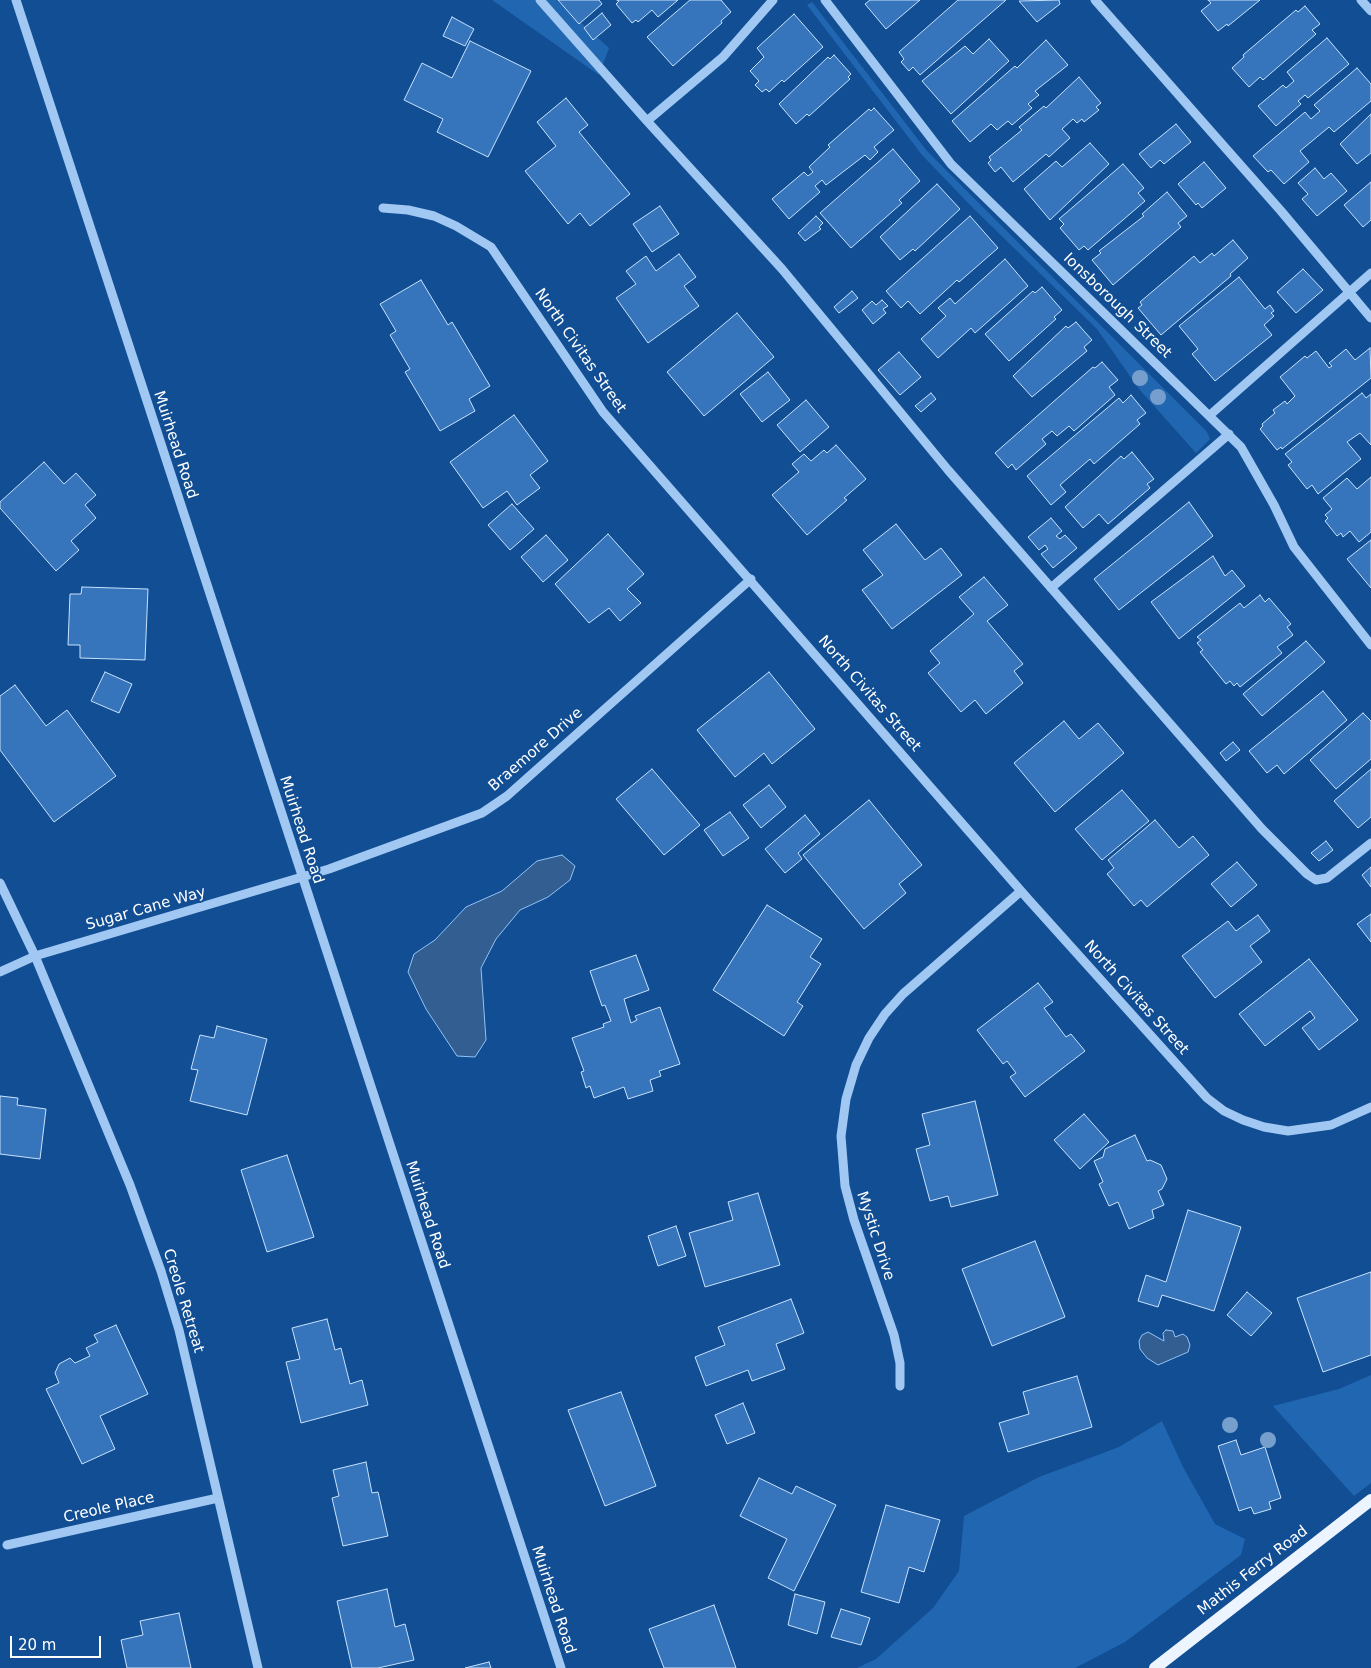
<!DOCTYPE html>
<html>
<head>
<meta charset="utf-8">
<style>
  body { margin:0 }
  #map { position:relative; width:1371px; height:1668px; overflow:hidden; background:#124e94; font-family:"DejaVu Sans",sans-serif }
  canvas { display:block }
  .scale { position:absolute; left:10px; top:1636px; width:91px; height:22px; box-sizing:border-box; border:2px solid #fff; border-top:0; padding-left:6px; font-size:15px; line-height:18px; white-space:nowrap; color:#fff; -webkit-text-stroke:4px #124e94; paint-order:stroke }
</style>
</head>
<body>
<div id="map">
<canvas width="1371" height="1668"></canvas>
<div class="scale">20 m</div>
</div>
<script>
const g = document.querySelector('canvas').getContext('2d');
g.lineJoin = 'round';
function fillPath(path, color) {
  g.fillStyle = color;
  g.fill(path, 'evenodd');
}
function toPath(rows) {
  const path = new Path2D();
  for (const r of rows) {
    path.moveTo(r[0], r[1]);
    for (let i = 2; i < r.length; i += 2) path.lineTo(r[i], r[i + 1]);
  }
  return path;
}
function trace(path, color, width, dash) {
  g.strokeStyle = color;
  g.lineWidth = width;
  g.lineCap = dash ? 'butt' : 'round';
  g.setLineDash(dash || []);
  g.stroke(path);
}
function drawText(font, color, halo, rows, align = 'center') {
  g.font = font + ' "DejaVu Sans",sans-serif';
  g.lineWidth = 4;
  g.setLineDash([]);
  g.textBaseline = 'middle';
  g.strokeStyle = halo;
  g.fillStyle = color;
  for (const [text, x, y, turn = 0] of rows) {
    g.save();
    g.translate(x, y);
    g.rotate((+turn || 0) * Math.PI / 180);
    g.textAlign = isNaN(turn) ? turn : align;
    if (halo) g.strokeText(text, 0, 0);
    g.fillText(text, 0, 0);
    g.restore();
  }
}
fillPath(toPath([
  [492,0,556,0,609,48,599,75],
  [812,2,927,151,1207,432,1210,439,1196,453,1139,389,1097,329,972,207,922,155,807,5],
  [1371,1375,1371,1483,1354,1496,1273,1406,1339,1389],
  [1162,1421,1183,1467,1215,1524,1245,1539,1241,1555,1125,1642,1075,1668,857,1668,876,1659,933,1608,959,1571,964,1516,1039,1477,1119,1447]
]), '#2166b1');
const water = toPath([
  [562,855,575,866,570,880,548,897,520,910,496,939,481,968,486,1040,475,1057,457,1056,426,1009,408,972,414,954,435,940,466,907,502,891,537,861,562,855],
  [1166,1330,1173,1331,1175,1337,1183,1334,1187,1337,1190,1345,1188,1352,1158,1365,1147,1358,1140,1349,1139,1341,1142,1335,1148,1332,1164,1341,1163,1333,1166,1330]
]);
fillPath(water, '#325e91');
trace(water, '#93c3f6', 1);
const building = toPath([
  [558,0,599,0,602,4,579,24,558,0],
  [617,0,678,0,658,17,652,10,638,22,636,20,632,23,616,4,619,1,617,0],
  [690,0,721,0,731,12,721,21,722,23,673,66,647,37,690,0],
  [870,0,920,0,886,29,865,4,870,0],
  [958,0,1006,0,920,75,913,67,909,71,901,62,904,59,899,52,958,0],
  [1059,0,1060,4,1037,22,1019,1,1059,0],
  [1208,0,1260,0,1228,26,1227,24,1218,31,1201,11,1211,3,1208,0],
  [1305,6,1320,24,1312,30,1316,34,1263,80,1260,77,1249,87,1232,68,1244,57,1243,55,1296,10,1298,12,1305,6],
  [602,13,611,25,593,40,584,28,602,13],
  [794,14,823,47,784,82,782,80,769,92,766,89,762,92,755,85,759,81,750,71,764,57,757,48,794,14],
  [452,17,474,29,465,46,443,36,452,17],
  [1327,38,1349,64,1308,98,1305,95,1298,101,1301,104,1276,126,1258,106,1283,85,1286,88,1294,81,1287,72,1327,38],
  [989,39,1009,61,951,114,922,81,965,46,973,54,989,39],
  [1046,40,1068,65,1035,91,1039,95,1028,104,1032,108,1012,125,1008,121,997,130,991,124,970,142,952,121,1015,66,1017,68,1046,40],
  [470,41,531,71,488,157,437,132,443,119,404,100,422,63,452,78,470,41],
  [834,55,851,74,848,77,850,79,809,116,807,114,796,124,779,104,828,57,830,59,834,55],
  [1357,68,1371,84,1371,101,1334,132,1329,127,1300,151,1309,162,1284,184,1271,170,1268,172,1253,156,1305,112,1311,119,1320,111,1314,105,1357,68],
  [1079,77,1101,103,1096,107,1099,110,1084,122,1082,119,1077,123,1073,119,1062,129,1070,138,1049,157,1046,154,1013,182,1001,167,995,172,988,163,991,160,989,157,1022,130,1019,127,1044,106,1046,108,1079,77],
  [566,98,588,125,579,132,630,194,590,226,580,213,568,224,525,171,556,146,537,122,566,98],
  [874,108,894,130,874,147,878,152,870,160,865,155,826,185,822,180,815,186,820,192,789,219,772,199,804,172,808,176,813,172,809,167,830,147,828,145,869,109,871,111,874,108],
  [1371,114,1371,153,1357,164,1340,144,1371,114],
  [1176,124,1191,142,1164,164,1160,160,1151,168,1139,154,1176,124],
  [1090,143,1109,164,1050,220,1024,189,1056,161,1062,167,1090,143],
  [893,149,920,181,899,200,902,203,851,248,820,213,893,149],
  [1204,162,1226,188,1202,208,1198,203,1196,205,1178,184,1204,162],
  [1123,164,1144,188,1138,193,1145,201,1088,250,1084,246,1079,250,1060,228,1064,224,1059,219,1123,164],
  [1315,168,1324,179,1331,173,1347,191,1317,216,1302,199,1308,194,1298,183,1315,168],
  [1371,182,1371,220,1363,227,1344,205,1371,182],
  [937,184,960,209,915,251,913,249,900,260,880,237,937,184],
  [1167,192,1187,216,1178,223,1181,227,1113,285,1092,260,1101,253,1099,251,1144,216,1142,214,1167,192],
  [660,206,679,234,652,252,633,224,660,206],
  [816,216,823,223,819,227,821,229,805,241,798,233,816,216],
  [970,216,998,248,959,282,957,280,920,314,908,301,901,308,886,291,970,216],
  [1233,240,1248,258,1230,274,1231,276,1161,335,1138,308,1142,305,1140,302,1194,256,1200,263,1212,253,1214,256,1233,240],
  [679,254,696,277,684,286,699,306,648,343,616,298,636,284,626,271,646,256,656,271,679,254],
  [1005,259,1028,286,975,333,971,328,938,358,921,339,946,316,938,308,950,298,955,304,1005,259],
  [1303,269,1323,290,1296,313,1277,292,1303,269],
  [1239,277,1265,309,1270,305,1274,311,1271,313,1274,316,1264,325,1272,335,1215,381,1192,354,1198,349,1179,326,1239,277],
  [421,280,448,325,452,322,490,386,469,399,475,411,440,431,405,372,410,369,390,335,396,331,380,304,421,280],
  [1042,287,1062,310,1054,317,1056,319,1009,361,985,334,1033,291,1035,293,1042,287],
  [852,291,858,298,839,313,834,307,852,291],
  [882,300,888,306,883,309,886,313,873,324,862,310,872,301,876,305,882,300],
  [737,313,774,357,704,416,667,372,737,313],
  [1076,322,1092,340,1084,347,1087,351,1032,397,1013,376,1066,326,1068,328,1076,322],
  [1370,348,1371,378,1282,449,1281,447,1277,450,1260,429,1263,426,1262,424,1275,413,1273,410,1285,401,1287,404,1295,396,1280,377,1305,356,1307,358,1316,351,1329,368,1332,366,1329,363,1346,349,1355,360,1370,348],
  [899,352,921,377,900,395,878,370,899,352],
  [1102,362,1118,380,1109,387,1115,395,1074,431,1069,426,1057,436,1052,431,1042,439,1046,444,1016,470,1012,464,1008,468,995,453,1093,367,1095,368,1102,362],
  [768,372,790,400,762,422,740,394,768,372],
  [931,393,936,399,921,412,915,406,931,393],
  [1362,393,1366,398,1371,394,1371,445,1360,433,1347,442,1361,459,1318,494,1312,485,1307,489,1288,465,1292,462,1285,454,1362,393],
  [1131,395,1146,413,1137,420,1140,424,1094,464,1090,459,1060,485,1066,492,1051,505,1027,476,1119,398,1123,403,1131,395],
  [806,400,829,427,800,452,777,425,806,400],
  [514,415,548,461,530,475,540,488,517,505,507,491,483,508,450,462,514,415],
  [836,445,866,479,844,498,847,500,807,535,772,495,799,472,792,464,804,454,811,461,824,450,827,453,836,445],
  [1132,452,1154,479,1147,484,1150,488,1108,524,1099,514,1083,528,1065,507,1121,456,1124,459,1132,452],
  [44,462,64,484,76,473,96,495,85,505,96,518,71,541,79,550,56,571,0,508,0,502,44,462],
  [1371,477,1371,532,1359,542,1350,531,1343,537,1341,533,1337,536,1325,521,1328,518,1325,515,1332,509,1323,498,1347,478,1357,489,1371,477],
  [1189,502,1213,536,1119,610,1094,579,1189,502],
  [512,504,534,529,510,550,488,525,512,504],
  [1051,518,1062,531,1056,536,1060,539,1065,535,1077,548,1053,568,1041,554,1048,549,1045,545,1039,550,1028,537,1051,518],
  [896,524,925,560,941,548,962,575,892,629,862,590,883,575,863,550,896,524],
  [608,534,644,574,627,589,641,603,620,621,609,608,589,623,555,584,608,534],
  [546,535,568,560,543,582,521,557,546,535],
  [1371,540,1371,588,1347,559,1371,540],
  [1213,556,1225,576,1232,570,1245,586,1179,639,1151,602,1213,556],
  [984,577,1008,605,987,621,1023,664,1014,671,1023,683,986,714,975,700,961,712,928,673,940,663,930,651,974,614,959,597,984,577],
  [82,587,148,589,145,660,80,658,80,645,68,645,70,594,81,594,82,587],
  [1260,595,1265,602,1269,598,1291,624,1287,627,1293,635,1277,647,1282,653,1240,687,1237,683,1234,686,1230,681,1226,684,1200,652,1203,650,1197,643,1201,640,1197,637,1240,603,1244,608,1260,595],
  [1306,641,1325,662,1262,716,1243,694,1306,641],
  [105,672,132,684,119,713,91,701,105,672],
  [769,672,815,729,772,764,764,753,735,777,697,730,769,672],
  [15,685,46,726,67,710,116,776,54,822,0,750,0,696,15,685],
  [1323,691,1347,720,1284,774,1277,765,1267,773,1249,751,1323,691],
  [1363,713,1371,721,1371,759,1336,789,1310,760,1363,713],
  [1064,721,1079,739,1098,723,1124,753,1055,812,1014,763,1064,721],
  [1233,742,1240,750,1226,761,1220,753,1233,742],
  [652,769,700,825,664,855,616,799,652,769],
  [1371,769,1371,817,1358,828,1334,801,1371,769],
  [769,785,786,807,761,828,743,805,769,785],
  [1122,790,1149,821,1102,860,1075,829,1122,790],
  [869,800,922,865,899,884,906,893,864,929,803,855,869,800],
  [730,812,749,838,723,856,704,830,730,812],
  [805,815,820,834,798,853,802,859,785,873,765,849,805,815],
  [1155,820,1179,848,1193,836,1209,855,1147,907,1141,900,1134,906,1107,874,1114,868,1108,860,1155,820],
  [1326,841,1333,850,1319,861,1311,853,1326,841],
  [1237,862,1257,885,1231,907,1211,884,1237,862],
  [1371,867,1371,887,1362,875,1371,867],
  [767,905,822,939,810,957,821,964,797,1002,803,1006,784,1036,713,990,767,905],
  [1371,914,1371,942,1357,924,1371,914],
  [1258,915,1270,931,1250,946,1262,962,1215,998,1182,956,1228,921,1236,931,1258,915],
  [636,955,649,990,624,999,631,1023,637,1020,635,1016,660,1007,680,1064,659,1071,661,1076,650,1080,653,1091,628,1099,624,1087,594,1098,590,1086,586,1088,581,1072,584,1071,572,1038,604,1027,603,1024,611,1021,605,1005,602,1006,590,971,636,955],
  [1309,959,1358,1020,1319,1050,1302,1028,1315,1018,1310,1011,1265,1046,1239,1014,1309,959],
  [1038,983,1053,1002,1044,1008,1066,1037,1071,1034,1085,1051,1025,1097,1010,1077,1016,1073,1007,1061,1003,1064,977,1030,1038,983],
  [217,1026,267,1039,247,1115,190,1101,198,1070,191,1069,200,1035,214,1038,217,1026],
  [0,1096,18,1098,17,1105,46,1109,40,1159,0,1154,0,1096],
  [975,1101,998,1195,951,1207,948,1196,930,1201,916,1149,930,1145,922,1114,975,1101],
  [1084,1114,1109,1142,1080,1169,1054,1140,1084,1114],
  [1135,1135,1147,1161,1150,1160,1161,1165,1167,1179,1162,1189,1158,1191,1164,1205,1152,1210,1154,1218,1129,1229,1118,1202,1109,1206,1099,1184,1103,1182,1094,1161,1103,1157,1105,1149,1135,1135],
  [287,1155,314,1237,267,1252,241,1170,287,1155],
  [758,1193,780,1265,705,1287,689,1233,733,1220,728,1202,758,1193],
  [1188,1210,1241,1227,1214,1311,1162,1295,1158,1307,1138,1301,1146,1275,1166,1282,1188,1210],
  [676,1226,686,1256,658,1266,648,1236,676,1226],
  [1035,1241,1065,1317,992,1346,962,1269,1035,1241],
  [1371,1272,1371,1355,1323,1372,1297,1298,1371,1272],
  [1247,1292,1272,1313,1251,1336,1227,1315,1247,1292],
  [791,1299,804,1333,776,1344,785,1369,752,1381,748,1370,706,1386,695,1357,725,1345,718,1327,791,1299],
  [327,1319,335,1350,341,1348,350,1384,362,1380,368,1405,301,1423,286,1362,300,1359,292,1328,327,1319],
  [116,1325,148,1394,100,1416,115,1449,82,1464,46,1389,59,1383,55,1373,59,1364,70,1358,75,1363,90,1356,86,1348,98,1342,94,1335,116,1325],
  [1077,1376,1092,1427,1008,1452,999,1423,1029,1414,1023,1392,1077,1376],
  [621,1392,656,1486,605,1506,568,1410,621,1392],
  [743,1403,755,1433,727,1444,715,1415,743,1403],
  [1236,1440,1241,1455,1265,1447,1281,1498,1269,1502,1271,1509,1254,1514,1251,1507,1239,1511,1218,1446,1236,1440],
  [366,1462,372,1493,378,1492,388,1536,343,1546,332,1498,339,1496,333,1470,366,1462],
  [759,1478,792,1494,796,1486,836,1505,794,1591,768,1578,787,1539,740,1516,759,1478],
  [886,1505,940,1520,924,1572,909,1567,899,1603,861,1592,886,1505],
  [387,1589,395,1627,405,1624,414,1660,378,1668,352,1668,337,1601,387,1589],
  [795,1594,825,1602,817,1634,788,1625,795,1594],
  [714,1605,736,1668,664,1668,649,1629,714,1605],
  [841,1609,870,1618,861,1645,831,1637,841,1609],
  [179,1613,191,1668,127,1668,121,1640,143,1635,140,1621,179,1613],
  [489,1662,491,1668,465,1668,489,1662]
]);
fillPath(building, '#3675bb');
trace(building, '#c8e2fd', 1);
trace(toPath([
  [16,0,561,1668],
  [540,0,647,121],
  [773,0,723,57,647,121,782,269,948,470,1151,702,1262,829,1307,874,1316,880,1327,878,1371,843],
  [825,0,951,164,1241,447,1274,505,1294,547,1371,645],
  [1095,0,1281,211,1371,318],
  [1361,0,1371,11],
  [383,208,408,210,434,216,456,226,491,247,603,412,1028,899,1207,1098,1224,1111,1243,1120,1264,1127,1288,1131,1331,1125,1371,1107],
  [1210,415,1371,273],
  [1051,588,1229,434],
  [0,883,35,956,130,1185,161,1271,179,1330,258,1668],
  [0,972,35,956,329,869,482,813,507,796,751,579],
  [900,1386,900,1363,894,1335,854,1220,845,1186,841,1136,846,1099,856,1065,869,1038,885,1014,903,994,1021,891],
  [7,1545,218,1498]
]), '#a1c8f2', 9);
trace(toPath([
  [1155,1668,1371,1500]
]), '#ecf4ff', 12);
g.fillStyle = '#769fce';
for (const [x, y] of [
  [1140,378],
  [1158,397],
  [1230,1425],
  [1268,1440]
]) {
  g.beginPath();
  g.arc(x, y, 8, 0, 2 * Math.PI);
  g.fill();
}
drawText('15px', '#fff', '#124e94', [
  ["Ionsborough Street",1117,306,44],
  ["North Civitas Street",580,351,55],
  ["Muirhead Road",175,445,72],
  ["North Civitas Street",869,694,49],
  ["Braemore Drive",536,750,-41],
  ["Muirhead Road",301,830,72],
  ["Sugar Cane Way",146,909,-16],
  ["North Civitas Street",1136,998,48],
  ["Muirhead Road",427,1215,72],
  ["Mystic Drive",875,1236,72],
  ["Creole Retreat",183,1301,73],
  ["Creole Place",109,1508,-13],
  ["Mathis Ferry Road",1253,1571,-38],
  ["Muirhead Road",553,1600,72]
]);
</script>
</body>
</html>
